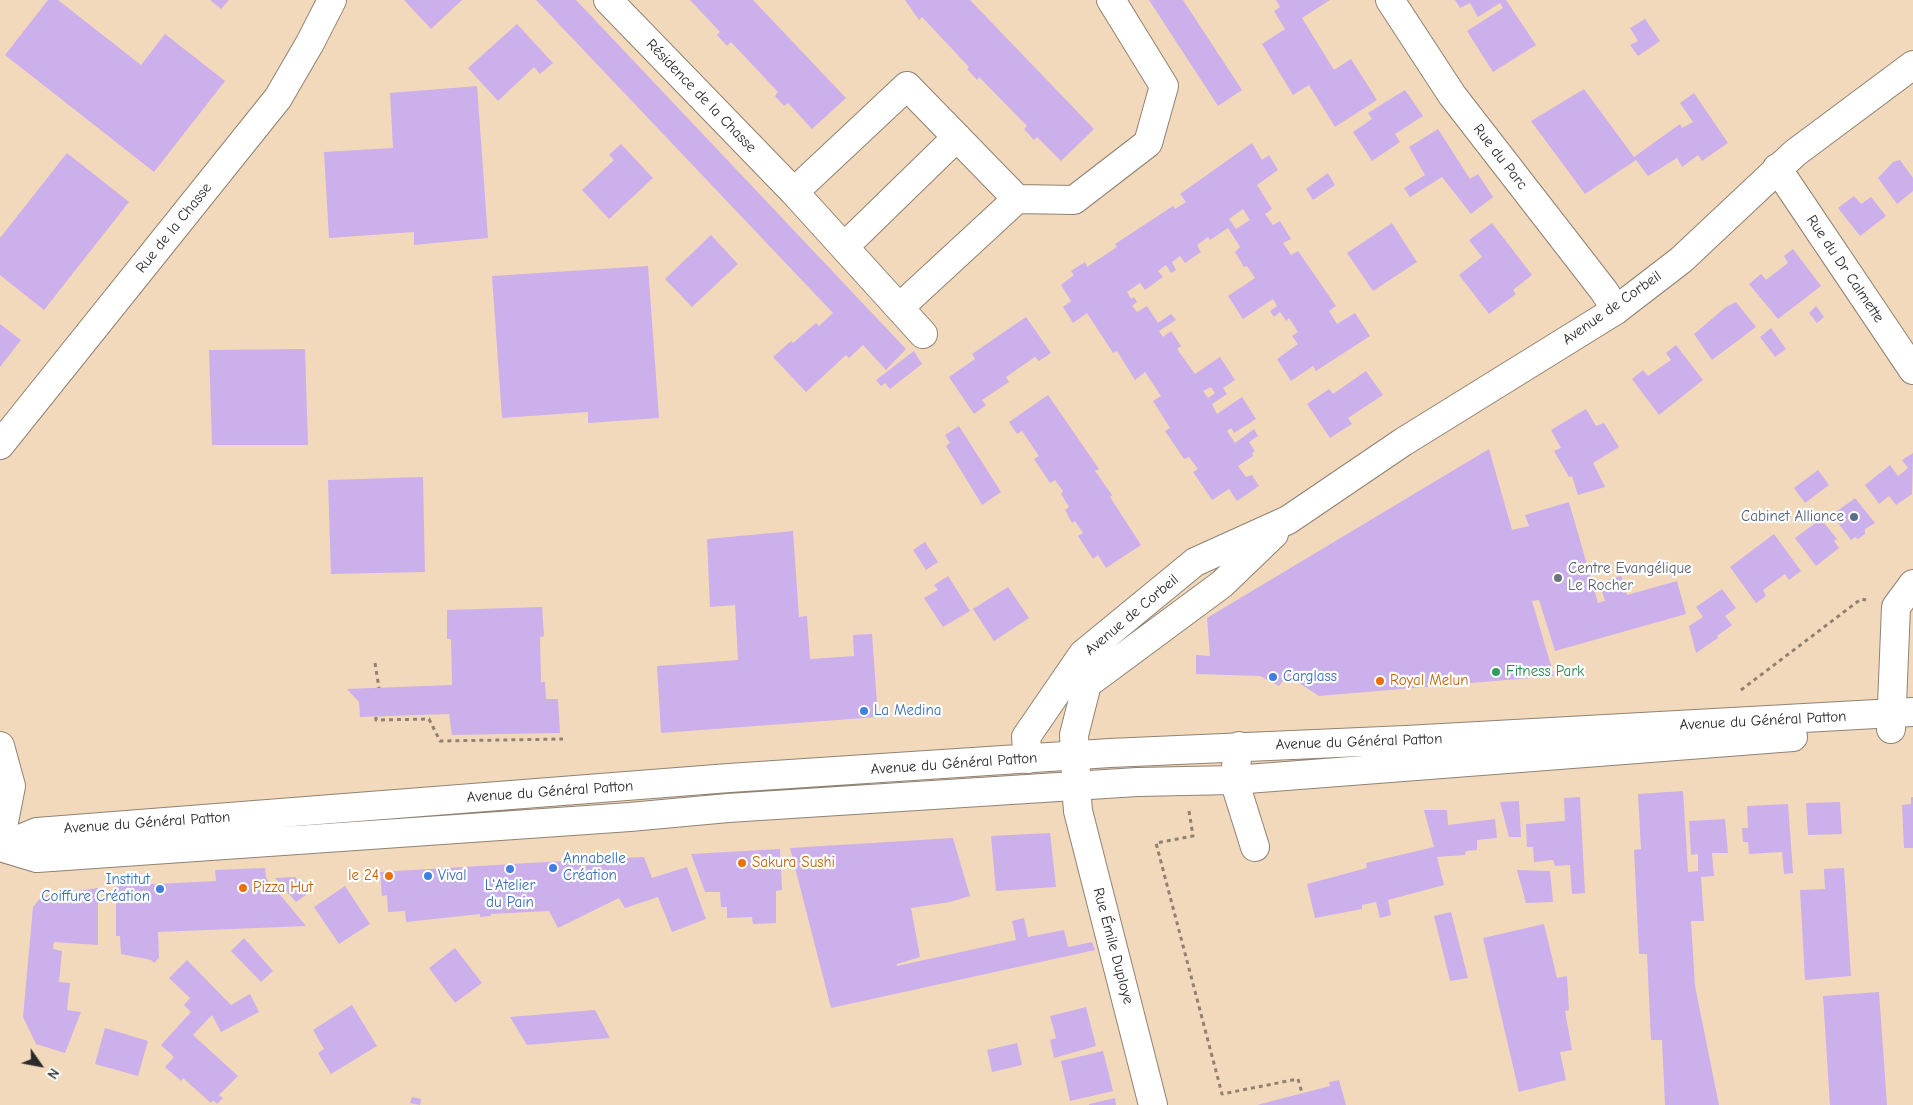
<!DOCTYPE html>
<html>
<head>
<meta charset="utf-8">
<style>
  body { margin:0 }
  #map { position:relative; width:1913px; height:1105px; overflow:hidden; background:#f3d9bb; font-family:"Comic Neue",sans-serif }
  canvas { display:block }
  .north { position:absolute; left:15px; top:1040px; width:50px; height:50px; -webkit-text-stroke:4px #fff; paint-order:stroke; rotate:123deg; font-size:14px; font-weight:700; line-height:20px; text-align:center; color:#2b2b2b }
  .north::after { content:''; display:block; margin:auto; width:18px; height:22px; background:#2b2b2b; clip-path:polygon(50% 0,100% 100%,50% 72%,0 100%) }
</style>
</head>
<body>
<div id="map">
<canvas width="1913" height="1105"></canvas>
<div class="north">N</div>
</div>
<script>
const g = document.querySelector('canvas').getContext('2d');
g.lineJoin = 'round';
function fillPath(path, color) {
  g.fillStyle = color;
  g.fill(path, 'evenodd');
}
function toPath(rows) {
  const path = new Path2D();
  for (const r of rows) {
    path.moveTo(r[0], r[1]);
    for (let i = 2; i < r.length; i += 2) path.lineTo(r[i], r[i + 1]);
  }
  return path;
}
function trace(path, color, width, dash) {
  g.strokeStyle = color;
  g.lineWidth = width;
  g.lineCap = dash ? 'butt' : 'round';
  g.setLineDash(dash || []);
  g.stroke(path);
}
function drawText(font, color, halo, rows, align = 'center') {
  g.font = font + ' "Comic Neue",sans-serif';
  g.lineWidth = 4.5;
  g.setLineDash([]);
  g.textBaseline = 'middle';
  g.strokeStyle = halo;
  g.fillStyle = color;
  for (const [text, x, y, turn = 0] of rows) {
    g.save();
    g.translate(x, y);
    g.rotate((+turn || 0) * Math.PI / 180);
    g.textAlign = isNaN(turn) ? turn : align;
    if (halo) g.strokeText(text, 0, 0);
    g.fillText(text, 0, 0);
    g.restore();
  }
}
fillPath(toPath([
  [48,0,58,0,141,65,165,34,225,81,154,172,5,55],
  [210,0,229,0,221,9],
  [404,0,462,0,431,29],
  [536,0,576,0,906,349,886,370,863,345,849,358,846,355,806,392,773,357,791,341,793,343,816,323,819,326,833,313],
  [690,0,753,0,846,98,812,129,788,103,784,106,775,96,778,92,731,42,727,46,717,35,720,32],
  [905,0,970,0,1094,129,1061,161,1037,137,1034,140,1024,129,1027,126,979,77,977,80,967,69,969,67,922,17,919,20],
  [1149,0,1183,0,1242,90,1218,106],
  [1276,0,1330,0,1302,18,1334,70,1351,59,1377,100,1335,127,1309,85,1293,95,1262,44,1285,29,1274,11,1280,7],
  [1455,0,1506,0,1536,45,1493,72,1467,31,1503,8,1500,3,1478,17,1470,3,1460,8],
  [1645,19,1660,41,1638,56,1630,45,1638,41,1630,28],
  [517,24,553,63,540,74,534,67,498,101,468,68],
  [477,86,488,238,414,245,414,232,329,238,324,152,393,148,390,93],
  [1584,89,1634,157,1680,124,1682,128,1693,122,1680,103,1694,93,1728,143,1702,161,1698,155,1682,167,1677,158,1648,176,1636,160,1585,194,1531,121],
  [1405,90,1423,116,1395,134,1400,142,1372,161,1353,132,1372,119,1368,113],
  [1438,129,1470,179,1478,174,1493,197,1471,214,1442,177,1410,197,1404,188,1425,175,1409,147],
  [1252,143,1262,160,1269,155,1278,170,1257,185,1272,209,1265,214,1273,225,1280,221,1291,239,1283,243,1291,255,1298,251,1336,306,1329,311,1337,324,1355,313,1370,336,1316,371,1313,366,1291,381,1277,359,1298,344,1292,336,1298,332,1289,318,1286,321,1280,312,1274,317,1270,311,1277,306,1273,299,1243,319,1228,296,1255,278,1247,266,1244,267,1235,252,1240,247,1228,228,1210,240,1208,237,1197,245,1201,252,1185,263,1180,256,1172,262,1176,270,1171,273,1166,265,1158,271,1163,277,1145,290,1140,283,1127,292,1131,299,1134,297,1137,302,1132,306,1137,312,1147,306,1158,323,1171,314,1176,320,1159,331,1163,337,1171,331,1181,346,1177,349,1195,374,1220,357,1235,380,1223,388,1227,394,1212,404,1217,414,1242,397,1256,419,1234,433,1231,428,1227,431,1235,443,1254,429,1258,436,1249,442,1255,451,1252,453,1253,456,1238,466,1246,477,1252,475,1259,486,1237,501,1229,489,1212,500,1193,472,1198,469,1189,457,1184,459,1165,431,1170,428,1153,401,1161,396,1145,372,1135,380,1117,351,1113,353,1087,313,1073,323,1063,307,1071,301,1061,285,1074,275,1071,271,1085,262,1087,267,1117,247,1115,244,1173,206,1175,209,1186,202,1180,194],
  [1243,209,1250,220,1236,229,1229,219],
  [1211,387,1215,393,1208,398,1203,391],
  [621,144,653,178,609,219,582,190,614,160,609,155],
  [67,153,129,202,44,310,0,275,0,238],
  [1900,160,1913,178,1913,191,1897,204,1878,178,1893,162],
  [1328,173,1335,185,1313,200,1306,189],
  [1854,196,1861,204,1871,197,1886,216,1860,236,1838,208],
  [1392,223,1417,262,1373,291,1347,253],
  [1492,223,1532,275,1513,290,1516,294,1489,314,1459,275,1482,257,1469,240],
  [711,235,738,264,692,307,665,279],
  [1793,249,1821,286,1778,319,1749,284,1761,274,1766,280,1788,263,1784,256],
  [648,266,659,418,588,423,588,412,502,418,492,276],
  [1736,302,1756,327,1712,360,1694,334,1726,307],
  [1816,306,1824,317,1817,323,1809,313],
  [1026,317,1051,353,1039,361,1035,357,1006,377,1009,382,982,400,986,405,974,414,949,377,975,359,972,354],
  [0,324,21,340,0,367],
  [1771,328,1786,349,1775,357,1760,337],
  [1676,345,1703,380,1659,415,1632,379,1643,370,1648,376,1671,360,1666,353],
  [305,349,308,445,212,445,209,350],
  [914,351,922,364,890,389,885,383,881,386,876,380],
  [1366,371,1383,395,1348,418,1352,424,1330,438,1307,404,1329,389,1333,394],
  [1048,395,1099,469,1095,471,1112,495,1110,497,1141,545,1106,568,1098,555,1093,559,1078,536,1083,533,1075,521,1072,523,1065,510,1069,507,1061,494,1063,491,1055,480,1050,483,1034,459,1039,456,1022,431,1017,434,1009,422],
  [1586,409,1596,426,1604,423,1619,447,1593,463,1605,487,1578,495,1572,476,1569,477,1554,451,1561,448,1551,430],
  [959,426,1001,492,982,505,946,446,950,443,945,435],
  [1489,449,1512,530,1529,526,1525,515,1569,502,1598,603,1605,601,1601,588,1608,587,1606,580,1621,576,1627,595,1677,581,1686,614,1555,651,1539,600,1532,601,1554,676,1319,696,1287,675,1279,686,1260,676,1196,674,1196,655,1210,656,1207,618],
  [1913,453,1912,494,1896,505,1889,496,1879,504,1865,485,1890,465,1898,476,1902,473,1908,468,1902,460],
  [1818,470,1829,485,1805,503,1794,488],
  [423,477,425,572,331,574,328,480],
  [1855,498,1875,523,1865,529,1865,534,1858,539,1855,537,1851,540,1832,515],
  [1821,519,1837,539,1834,541,1839,548,1816,566,1795,538],
  [793,531,799,617,807,616,810,659,854,656,853,635,872,634,878,717,661,733,657,666,738,660,735,605,710,607,707,539],
  [1774,534,1801,571,1789,580,1785,574,1763,590,1766,596,1756,603,1730,567],
  [925,542,938,562,926,570,913,550],
  [948,576,970,611,943,627,924,598,938,590,934,585],
  [1008,587,1029,618,994,641,973,609],
  [1722,589,1736,608,1725,616,1732,625,1717,636,1718,638,1696,653,1689,626,1703,617,1696,607],
  [542,607,544,636,540,637,541,682,545,682,546,699,558,699,560,733,452,735,449,714,360,717,359,702,347,689,452,685,451,639,447,639,447,610],
  [1683,791,1688,872,1698,871,1698,854,1691,855,1689,821,1725,819,1728,853,1712,853,1714,876,1701,877,1704,921,1691,921,1695,986,1719,1105,1665,1105,1662,1040,1651,1040,1647,954,1639,954,1634,850,1641,849,1638,794],
  [1580,797,1585,893,1572,894,1570,865,1555,866,1553,860,1534,862,1533,847,1527,847,1526,824,1565,821,1564,798],
  [1911,797,1913,797,1913,848,1904,848,1902,805,1911,804],
  [1519,801,1521,837,1509,837,1500,802],
  [1840,802,1842,834,1808,835,1806,803],
  [1788,804,1793,873,1784,874,1782,852,1749,854,1748,842,1743,842,1742,828,1748,828,1747,806],
  [1424,810,1447,810,1448,825,1495,819,1497,838,1477,840,1477,850,1466,851,1465,855,1437,857,1444,885,1388,900,1391,915,1380,918,1376,902,1362,905,1362,909,1315,918,1307,884,1367,868,1366,863,1434,847],
  [1050,833,1056,887,996,891,991,836],
  [953,838,970,896,950,902,911,908,920,957,897,964,897,966,1016,940,1012,921,1024,918,1028,937,1064,930,1068,947,1092,942,1095,950,831,1008,790,848],
  [780,849,782,890,776,891,776,923,753,924,752,917,727,918,727,907,721,907,720,892,705,892,691,854],
  [644,857,652,878,687,867,706,919,672,932,658,897,625,908,619,898,558,928,549,911,491,914,491,916,480,917,480,914,406,922,405,911,388,912,387,895,382,896,380,872,579,860,584,867,597,859],
  [265,868,266,878,306,926,158,932,159,958,154,963,151,960,121,954,120,936,116,936,116,886,216,881,215,870],
  [1844,868,1851,976,1805,980,1800,890,1825,889,1824,869],
  [1517,870,1550,871,1553,902,1526,903],
  [293,877,295,877,309,893,296,902,275,878],
  [345,886,370,924,339,944,314,907],
  [98,888,98,945,54,942,53,949,62,951,59,982,70,983,67,1010,81,1012,65,1053,36,1044,23,1017,33,907,42,896],
  [1451,912,1468,978,1450,981,1434,916],
  [1544,924,1557,978,1567,976,1569,1010,1565,1011,1572,1050,1560,1052,1566,1080,1519,1092,1483,938],
  [244,938,273,971,261,982,231,951],
  [455,948,482,983,455,1003,429,968],
  [187,960,231,1005,250,994,259,1012,221,1032,212,1015,193,1035,238,1076,219,1095,223,1098,217,1104,213,1100,211,1103,183,1078,181,1081,165,1067,174,1057,161,1045,191,1012,184,1005,190,998,169,978],
  [1879,992,1887,1105,1830,1105,1823,996],
  [352,1005,377,1046,331,1074,318,1053,324,1049,313,1030],
  [1086,1007,1096,1046,1054,1058,1050,1040,1056,1038,1050,1016],
  [595,1010,610,1038,527,1045,510,1017],
  [105,1028,148,1041,138,1076,95,1064],
  [1017,1043,1022,1065,992,1072,987,1050],
  [1103,1051,1113,1091,1070,1101,1061,1061],
  [1339,1080,1346,1105,1257,1105,1330,1086,1329,1082],
  [412,1097,421,1099,420,1105,410,1103],
  [1115,1098,1116,1105,1089,1105,1089,1104]
]), '#cbb0eb');
const minor = toPath([
  [608,0,794,192,923,334],
  [1390,0,1452,95,1604,291,1616,310],
  [1777,168,1913,370],
  [794,192,907,86,1017,199,1074,200,1148,143,1164,86,1111,0],
  [844,247,957,137],
  [900,307,1017,199],
  [0,445,278,98,310,43,332,0],
  [1891,729,1896,607,1913,584],
  [0,746,11,786,0,842],
  [1239,746,1234,780,1255,847],
  [1076,786,1078,811,1153,1105]
]);
const major = toPath([
  [1028,759,1026,737,1083,654,1195,562,1288,520,1403,442,1616,310,1681,260,1795,153,1913,65],
  [1076,774,1074,735,1087,684,1222,584,1274,534],
  [0,847,37,832,729,778,1110,753,1406,740,1913,712],
  [0,847,37,858,630,817,728,808,1137,782,1234,780,1793,737]
]);
trace(minor, '#8f8273', 30);
trace(major, '#8f8273', 30);
trace(toPath([
  [375,663,379,688],
  [1741,690,1861,599,1866,600],
  [376,717,376,720,429,719,440,741,563,739],
  [1189,811,1193,836,1156,843,1222,1094,1298,1079,1302,1093]
]), '#8f8273', 3, [4, 4]);
trace(minor, '#fff', 28);
trace(major, '#fff', 28);
for (const [x, y, r, color] of [
  [1854,517,5,"#5c6f8a"],
  [1558,578,5,"#6b7280"],
  [1496,672,5,"#2e9e5b"],
  [1273,677,5,"#3f7fe0"],
  [1380,681,5,"#e8710a"],
  [864,711,5,"#3f7fe0"],
  [742,863,5,"#e8710a"],
  [553,868,5,"#3f7fe0"],
  [510,869,5,"#3f7fe0"],
  [389,876,5,"#e8710a"],
  [428,876,5,"#3f7fe0"],
  [243,888,5,"#e8710a"],
  [160,889,5,"#3f7fe0"]
]) {
  const dot = new Path2D();
  dot.arc(x, y, r, 0, 2 * Math.PI);
  g.fillStyle = color;
  g.fill(dot);
  trace(dot, '#fff', 2);
}
drawText('15px', '#2b2b2b', '#fff', [
  ["Résidence de la Chasse",701,96,46],
  ["Rue du Parc",1500,157,52],
  ["Rue de la Chasse",174,228,-51],
  ["Rue du Dr Calmette",1845,269,56],
  ["Avenue de Corbeil",1612,308,-35],
  ["Avenue de Corbeil",1132,615,-40],
  ["Avenue du Général Patton",1763,721,-3],
  ["Avenue du Général Patton",1359,742,-2],
  ["Avenue du Général Patton",954,764,-4],
  ["Avenue du Général Patton",550,792,-4],
  ["Avenue du Général Patton",147,823,-4],
  ["Rue Émile Duploye",1113,946,75]
]);
drawText('15px', '#4e5e75', '#fff', [
  ["Cabinet Alliance",1844,517]
], 'right');
drawText('15px', '#5b616d', '#fff', [
  ["Centre Evangélique",1568,569],
  ["Le Rocher",1568,586]
], 'left');
drawText('15px', '#27864d', '#fff', [
  ["Fitness Park",1506,672]
], 'left');
drawText('15px', '#366cbe', '#fff', [
  ["Carglass",1283,677],
  ["La Medina",874,711],
  ["Annabelle",563,859],
  ["Création",563,876],
  ["Vival",438,876],
  ["Institut",150,880,"right"],
  ["Coiffure Création",150,897,"right"],
  ["L'Atelier",510,886,"center"],
  ["du Pain",510,903,"center"]
], 'left');
drawText('15px', '#c56008', '#fff', [
  ["Royal Melun",1390,681],
  ["Sakura Sushi",752,863],
  ["le 24",379,876,"right"],
  ["Pizza Hut",253,888]
], 'left');
</script>
</body>
</html>
